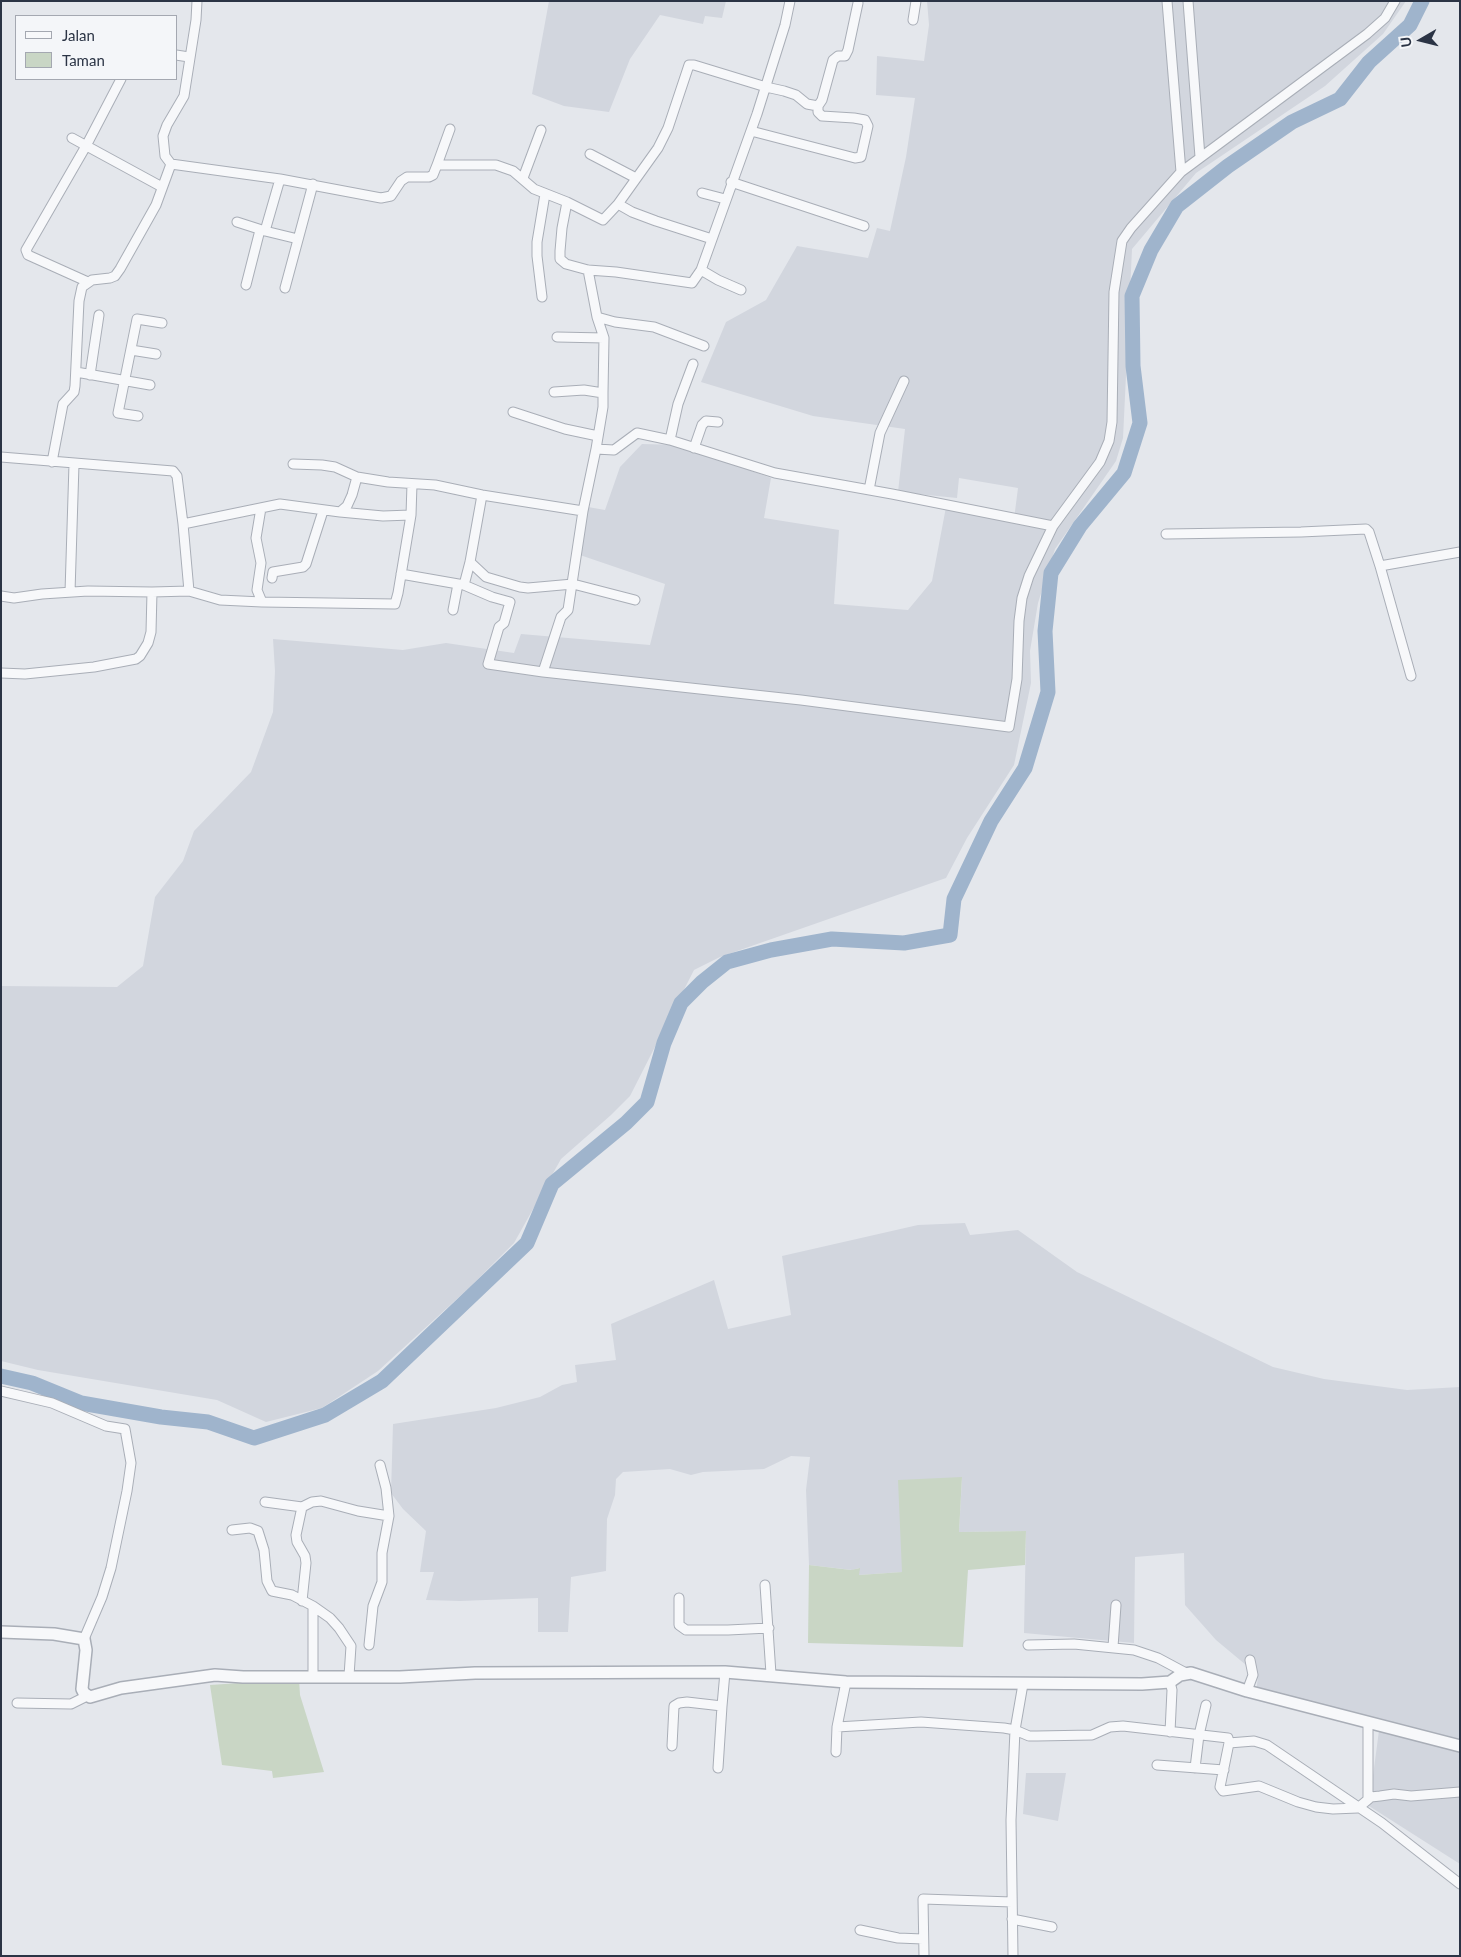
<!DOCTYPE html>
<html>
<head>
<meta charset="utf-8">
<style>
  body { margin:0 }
  #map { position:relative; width:1461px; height:1957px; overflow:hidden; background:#e4e7ec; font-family:Lato,sans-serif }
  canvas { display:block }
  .frame { position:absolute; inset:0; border:2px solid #2b3445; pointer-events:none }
  .legend { position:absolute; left:15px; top:15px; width:162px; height:65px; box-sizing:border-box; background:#f4f6f9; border:1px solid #a4a8b1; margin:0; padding:6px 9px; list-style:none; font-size:15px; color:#2b3445 }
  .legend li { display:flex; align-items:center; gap:10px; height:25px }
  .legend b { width:25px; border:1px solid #a4a8b1 }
  .north { position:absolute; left:1396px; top:15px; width:50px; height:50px; -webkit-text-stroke:4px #f4f6f9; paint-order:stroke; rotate:262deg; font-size:14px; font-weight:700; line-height:20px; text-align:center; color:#2b3445 }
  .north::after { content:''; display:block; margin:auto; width:18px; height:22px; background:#2b3445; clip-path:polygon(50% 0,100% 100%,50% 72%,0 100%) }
</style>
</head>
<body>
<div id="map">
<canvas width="1461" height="1957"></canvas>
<div class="frame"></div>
<ul class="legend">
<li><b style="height:6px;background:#f7f8fa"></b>Jalan</li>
<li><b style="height:14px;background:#c9d6c5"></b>Taman</li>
</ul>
<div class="north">U</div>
</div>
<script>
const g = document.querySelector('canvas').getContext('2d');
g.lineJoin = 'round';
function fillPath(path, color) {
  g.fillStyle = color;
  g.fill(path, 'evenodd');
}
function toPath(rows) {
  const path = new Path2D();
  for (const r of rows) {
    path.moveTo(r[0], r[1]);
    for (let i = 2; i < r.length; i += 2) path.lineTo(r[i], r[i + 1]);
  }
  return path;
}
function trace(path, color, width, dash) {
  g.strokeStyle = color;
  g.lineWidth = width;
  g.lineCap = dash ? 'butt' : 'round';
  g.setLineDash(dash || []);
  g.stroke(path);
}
fillPath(toPath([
  [549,1,726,1,722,18,705,16,703,24,660,15,630,59,609,112,564,106,532,94],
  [927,1,1406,1,1383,34,1325,86,1196,173,1132,249,1123,438,1116,461,1055,549,1038,603,1030,651,1031,683,1014,765,967,838,946,878,720,957,694,970,630,1096,611,1115,561,1159,514,1243,470,1287,378,1371,322,1408,266,1422,217,1400,38,1370,1,1361,1,986,117,987,143,966,155,897,183,861,194,831,251,772,273,712,275,671,273,639,403,650,446,643,514,653,521,634,650,645,665,584,580,555,588,507,605,510,620,467,642,444,679,445,771,478,764,518,839,530,834,604,908,610,932,581,946,507,1014,519,1018,488,959,478,957,498,898,492,905,429,813,416,701,382,726,322,766,300,797,246,868,258,877,228,890,231,906,157,915,98,876,95,877,56,924,61,929,25],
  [965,1223,970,1235,1018,1230,1077,1272,1273,1367,1324,1379,1407,1390,1460,1387,1460,1864,1369,1806,1380,1723,1256,1694,1258,1675,1216,1640,1185,1605,1184,1553,1135,1557,1134,1643,1024,1633,1026,1531,959,1532,962,1478,902,1572,859,1575,859,1568,852,1570,809,1565,806,1490,810,1457,791,1456,764,1469,703,1472,691,1475,670,1469,623,1472,616,1479,615,1495,607,1519,606,1571,571,1577,568,1632,538,1632,538,1598,460,1601,426,1600,434,1572,420,1572,426,1531,403,1509,391,1493,393,1424,496,1408,540,1397,562,1385,577,1382,575,1365,616,1360,611,1324,714,1280,728,1329,791,1315,782,1256,918,1225],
  [1026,1773,1066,1773,1058,1821,1023,1814]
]), '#d2d6de');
fillPath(toPath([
  [962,1477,959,1532,1026,1531,1025,1565,968,1570,963,1647,808,1643,809,1565,851,1570,860,1568,859,1575,902,1572,898,1480],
  [299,1679,300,1695,324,1772,273,1778,272,1771,222,1765,210,1685]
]), '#c9d6c5');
trace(toPath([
  [1,1376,32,1383,81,1403,161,1417,208,1422,254,1438,325,1415,382,1381,527,1243,552,1184,626,1123,647,1102,664,1043,681,1003,702,982,727,962,771,950,832,939,904,943,950,935,954,899,991,821,1025,768,1048,692,1045,631,1051,573,1080,526,1124,473,1140,423,1133,366,1132,296,1151,250,1177,206,1228,166,1292,122,1340,99,1369,62,1410,25,1422,1]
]), '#9fb4cc', 15);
const minor = toPath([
  [197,1,196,20,184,96,167,125,163,136,165,156,171,164,280,179,381,198,391,196,401,181,407,177,429,177,433,175,437,165,496,165,513,171,534,189,567,202,562,228,560,251,560,259,566,264,588,270,616,272,692,283,701,270,757,114,785,25,790,1],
  [1167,1,1181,172],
  [1188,1,1200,157],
  [913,20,916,1],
  [176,55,189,57],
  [751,131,855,158,861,157,868,126,865,120,854,118,822,116,818,112,818,106],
  [72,138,162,187],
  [590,154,636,178],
  [437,165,450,129],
  [523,178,541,130],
  [731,182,864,226],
  [702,193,725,199],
  [567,202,603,220,618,204],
  [237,222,265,231,298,239],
  [265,231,280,179],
  [712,239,656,221,632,212,618,204,658,148,668,128,689,65,694,65,766,87,784,91,796,95,807,104,818,106,822,100,833,60,838,56,845,56,848,50,858,3],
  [588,270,597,317,604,338,603,393],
  [701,270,718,280,741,290],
  [88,282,28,255,26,250,86,146,121,79],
  [246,285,260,230],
  [285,288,313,184],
  [542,297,537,256,537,242,545,194],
  [597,317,615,322,654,327,704,346],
  [557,337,604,338],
  [131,350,156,354],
  [76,372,150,385],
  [90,375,99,315],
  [554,392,584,390,603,393,603,407,596,449],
  [513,412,565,429,598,436],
  [138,416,118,413,137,319,162,323],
  [670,440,678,404,693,364],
  [694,448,702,425,706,421,718,422],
  [1,457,173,471,177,476,183,524,280,504,340,512,347,506,352,495,357,477],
  [52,462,63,404,74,392,75,386,79,301,82,287,92,280,110,278,115,276,120,269,156,205,171,164],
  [293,464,322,465,335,467,357,477,388,482,435,485,482,495,583,511],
  [869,490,880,433,904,381],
  [261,508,256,538,261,563,257,590,262,602],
  [340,512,383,516,411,515],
  [183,524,189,591],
  [1166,534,1301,532,1366,529,1369,532,1380,566],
  [470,562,486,577,520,587,528,588,573,584,635,600],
  [401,574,464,585,470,562,482,495],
  [272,578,273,572,303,567,306,564,323,511],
  [464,585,492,597,510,602,504,623,499,627,488,664,543,672,801,700,1009,727,1017,679,1019,621,1022,598,1029,576,1053,526,1100,462,1109,441,1112,422,1114,292,1122,241,1131,228,1181,172,1367,34,1385,18,1395,1],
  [70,592,74,464],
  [1,596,14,598,42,594,88,591,152,592],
  [453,610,458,584],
  [543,672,561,617,568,610,583,511,596,449,614,450,637,433,670,440,775,473,892,494,1053,526],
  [1,673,25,674,94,667,136,659,140,656,148,643,151,632,152,592,189,591,220,600,262,602,395,604,398,593,411,515,412,484],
  [1411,676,1380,566,1460,552],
  [1,1391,52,1403,106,1426,125,1429,131,1463,127,1491,111,1568,102,1597,84,1639],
  [265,1502,302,1507,296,1535,297,1542,305,1556,306,1563,302,1601],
  [302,1507,312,1502,321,1501,358,1511,389,1516],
  [232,1530,250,1528,258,1531,264,1550,267,1581,272,1591,292,1595,313,1606,330,1618,339,1628,351,1646,349,1676],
  [765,1585,771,1674],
  [679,1598,679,1625,686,1630,728,1630,769,1628],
  [313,1606,313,1676],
  [369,1645,373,1606,382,1582,382,1553,389,1516,386,1488,380,1465],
  [1028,1645,1074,1644,1134,1650,1158,1658,1186,1673],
  [1113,1647,1116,1605],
  [1170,1682,1172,1690,1170,1732],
  [1247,1691,1253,1675,1250,1660],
  [17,1703,71,1704,87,1696],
  [837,1727,921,1722,1004,1728,1015,1730,1029,1736,1037,1736,1092,1735,1110,1727,1123,1726,1228,1738,1229,1743,1220,1787,1223,1791,1259,1786,1298,1802,1316,1807,1333,1809,1358,1808,1371,1797,1380,1796,1394,1794,1411,1796,1460,1792],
  [1229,1743,1254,1741,1267,1745,1382,1823,1460,1884],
  [672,1746,674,1706,679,1703,687,1702,722,1706,725,1672],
  [836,1752,837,1727,846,1682],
  [1157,1765,1224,1770],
  [718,1768,722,1706],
  [1195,1768,1199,1735,1206,1705],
  [1368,1799,1368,1722],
  [1012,1919,1052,1927],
  [860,1930,898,1938,923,1939],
  [924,1956,923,1899,1012,1902],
  [1013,1956,1011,1820,1015,1730,1023,1684]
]);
const tertiary = toPath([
  [1,1632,54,1634,84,1639,86,1650,82,1689,84,1693,90,1697,121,1688,215,1675,243,1677,400,1677,475,1673,725,1672,846,1682,1142,1684,1170,1682,1180,1675,1191,1673,1247,1691,1460,1746]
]);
trace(minor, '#a9aeb7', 11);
trace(tertiary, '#a9aeb7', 14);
trace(minor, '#f7f8fa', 9);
trace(tertiary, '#f7f8fa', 11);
</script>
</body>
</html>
